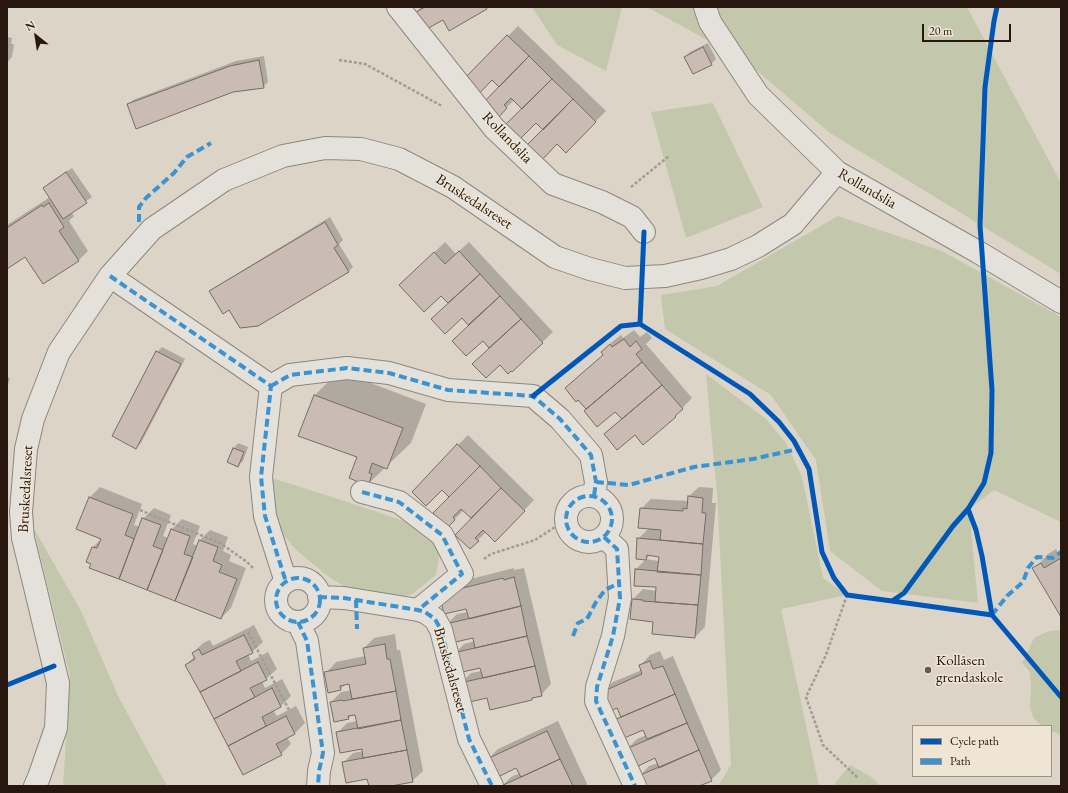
<!DOCTYPE html>
<html>
<head>
<meta charset="utf-8">
<style>
  body { margin:0 }
  #map { position:relative; width:1068px; height:793px; overflow:hidden; background:#dcd4c7; font-family:"EB Garamond",serif }
  canvas { display:block }
  .frame { position:absolute; inset:0; border:8px solid #27170e; pointer-events:none }
  .legend { position:absolute; left:912px; top:725px; width:140px; height:52px; box-sizing:border-box; background:#eee5d5; border:1px solid #9e9385; margin:0; padding:5px 7px; list-style:none; font-size:12px; color:#27170e }
  .legend li { display:flex; align-items:center; gap:8px; height:20px }
  .legend b { width:20px; border:1px solid #9e9385 }
  .north { position:absolute; left:16px; top:16px; width:40px; height:40px; -webkit-text-stroke:3px #eee5d5; paint-order:stroke; rotate:330deg; font-size:11px; font-weight:700; line-height:16px; text-align:center; color:#27170e }
  .north::after { content:''; display:block; margin:auto; width:14px; height:18px; background:#27170e; clip-path:polygon(50% 0,100% 100%,50% 72%,0 100%) }
  .scale { position:absolute; left:922px; top:24px; width:89px; height:18px; box-sizing:border-box; border:2px solid #27170e; border-top:0; padding-left:5px; font-size:12px; line-height:14px; white-space:nowrap; color:#27170e; -webkit-text-stroke:3px #eee5d5; paint-order:stroke }
</style>
</head>
<body>
<div id="map">
<canvas width="1068" height="793"></canvas>
<div class="frame"></div>
<ul class="legend">
<li><b style="height:5px;background:#0057b8"></b>Cycle path</li>
<li><b style="height:5px;background:#3b93d2"></b>Path</li>
</ul>
<div class="north">N</div>
<div class="scale">20 m</div>
</div>
<script>
const g = document.querySelector('canvas').getContext('2d');
g.lineJoin = 'round';
function fillPath(path, color) {
  g.fillStyle = color;
  g.fill(path, 'evenodd');
}
function toPath(rows) {
  const path = new Path2D();
  for (const r of rows) {
    if (r.length === 3) {
      path.moveTo(r[0] + r[2], r[1]);
      path.arc(r[0], r[1], r[2], 0, 2 * Math.PI);
      continue;
    }
    path.moveTo(r[0], r[1]);
    for (let i = 2; i < r.length; i += 2) path.lineTo(r[i], r[i + 1]);
  }
  return path;
}
function trace(path, color, width, dash) {
  g.strokeStyle = color;
  g.lineWidth = width;
  g.lineCap = dash ? 'butt' : 'round';
  g.setLineDash(dash || []);
  g.stroke(path);
}
function drawText(font, color, halo, rows, align = 'center') {
  g.font = font + ' "EB Garamond",serif';
  g.lineWidth = 3;
  g.setLineDash([]);
  g.textBaseline = 'middle';
  g.strokeStyle = halo;
  g.fillStyle = color;
  for (const [text, x, y, turn = 0] of rows) {
    g.save();
    g.translate(x, y);
    g.rotate((+turn || 0) * Math.PI / 180);
    g.textAlign = isNaN(turn) ? turn : align;
    if (halo) g.strokeText(text, 0, 0);
    g.fillText(text, 0, 0);
    g.restore();
  }
}
fillPath(toPath([
  [532,7,622,7,606,71,557,45],
  [647,7,967,7,1061,183,1061,274,830,133,728,46,718,46],
  [713,103,763,207,686,238,651,112],
  [838,216,942,251,1061,317,1061,522,994,490,969,509,978,603,882,591,830,551,816,460,771,395,665,329,661,295,717,286],
  [706,374,766,419,786,443,802,477,823,578,847,595,781,609,819,786,718,786,731,765,717,493],
  [275,479,329,496,416,525,433,541,440,550,436,575,412,594,394,599,353,592,329,577,295,549,284,535,276,519,270,482],
  [33,527,81,611,119,698,167,786,63,786,70,676],
  [1059,630,1061,637,1061,735,1051,731,1051,726,1041,726,1033,717,1030,707,1031,688,1030,672,1022,663,1026,656,1034,638,1049,631],
  [850,765,873,778,880,786,833,786]
]), '#c3c8ac');
fillPath(toPath([
  [421,7,488,7,444,19,414,14],
  [518,26,606,111,566,151,514,100,498,116,500,87,492,79,463,82],
  [7,37,12,38,11,44,14,44,12,57,9,60,7,65],
  [708,43,716,59,711,64,685,57,690,52],
  [264,56,268,82,263,87,128,105,133,100,236,61],
  [72,168,92,197,71,212,74,216,69,221,88,251,78,261,25,256,7,268,7,225,50,197,44,188,49,183],
  [330,217,343,240,339,244,353,267,348,272,230,309,210,292,215,287],
  [445,242,456,254,469,242,553,332,512,371,441,295,411,275],
  [634,330,640,337,647,332,652,338,646,344,692,398,675,416,635,434,605,434,622,418,615,410,587,409,566,388,604,354,602,352,612,342,621,335,623,338],
  [162,347,185,359,141,443,136,448,157,352],
  [339,371,426,404,411,443,368,484,358,457,300,435,315,395],
  [7,377,10,378,7,388],
  [468,435,534,500,495,540,486,532,470,548,472,518,464,510,448,526,458,445],
  [238,443,248,447,243,461,238,466,234,448],
  [100,487,142,504,134,525,140,527,143,519,154,508,171,515,163,536,168,538,172,529,182,519,200,526,193,544,198,546,200,540,210,530,228,537,223,551,231,555,229,561,246,568,231,608,221,618,91,568,93,547,102,538,90,497],
  [699,487,713,488,712,503,716,503,705,627,695,637,654,621,633,599,643,589,657,591,657,586,635,585,636,569,646,559,638,539,649,528,641,509,651,499,688,501,688,497],
  [650,555,660,556,659,561,646,559],
  [1056,549,1059,554,1061,553,1061,615,1034,569,1048,554],
  [514,568,514,570,524,568,551,684,541,695,534,697,532,699,488,697,461,683,471,673,482,671,481,666,454,654,464,644,475,641,474,637,447,624,457,614,468,612,451,584],
  [254,625,263,642,252,652,248,654,251,661,268,652,277,669,266,679,262,681,265,688,282,679,291,696,281,706,273,710,277,716,296,706,305,723,295,733,287,737,291,744,281,754,244,773,186,665,195,656,193,653,203,643,210,640,213,646],
  [395,634,397,650,400,650,423,771,412,781,385,786,370,786,368,778,343,763,353,753,363,751,363,748,337,733,347,723,357,721,356,713,353,714,348,718,331,702,341,692,352,690,350,683,346,684,340,689,326,673,336,662,365,656,364,648,374,638],
  [660,651,664,660,673,656,721,770,711,780,696,786,665,786,639,777,649,766,658,763,656,757,627,749,637,739,646,735,644,729,615,721,621,715,618,707,603,692,613,682,642,670,640,666,650,655],
  [558,721,588,786,502,786,511,777,520,773,517,767,488,759,498,749]
]), '#0003');
const building = toPath([
  [425,7,486,7,487,9,449,31,443,20,423,31,413,14,425,7],
  [507,35,529,56,499,87,492,80,476,97,461,82,507,35],
  [703,47,712,65,693,74,684,57,703,47],
  [529,56,552,79,522,109,511,98,504,105,507,108,498,118,483,103,529,56],
  [259,60,264,88,233,92,136,129,127,104,230,66,259,60],
  [552,79,573,99,543,130,536,123,520,139,505,125,552,79],
  [573,99,596,122,566,153,557,144,541,161,526,146,573,99],
  [66,172,87,203,63,219,43,188,66,172],
  [49,203,64,227,59,231,79,261,43,284,25,257,7,269,7,228,42,205,43,207,49,203],
  [325,222,338,245,334,248,349,272,258,326,240,328,229,310,223,314,209,291,325,222],
  [459,251,480,274,448,303,441,296,424,312,399,285,434,252,445,264,459,251],
  [480,274,500,296,468,325,462,318,445,334,431,319,480,274],
  [500,296,521,319,489,348,483,341,466,356,452,341,500,296],
  [521,319,543,343,512,372,511,371,508,374,500,365,486,378,472,364,521,319],
  [624,339,630,347,636,341,642,349,636,354,642,362,586,409,578,400,576,402,565,388,603,355,601,352,610,344,612,347,624,339],
  [156,351,181,364,136,449,112,436,156,351],
  [642,362,662,385,622,419,615,412,597,427,584,411,642,362],
  [662,385,683,409,675,416,676,417,643,445,635,435,617,450,604,434,662,385],
  [314,395,403,428,387,469,372,463,369,473,372,474,368,486,349,478,357,457,298,436,314,395],
  [457,444,480,466,449,497,442,490,426,506,412,492,457,444],
  [233,448,244,452,238,467,227,462,233,448],
  [480,466,501,488,471,518,461,509,453,517,455,520,448,527,433,513,480,466],
  [501,488,525,511,495,542,483,530,475,538,479,541,470,549,455,535,501,488],
  [688,496,703,498,702,513,706,513,703,544,660,540,661,530,638,528,640,508,683,511,683,508,687,509,688,496],
  [89,497,133,514,125,535,134,539,119,579,89,568,91,564,86,562,92,547,97,548,101,539,76,529,89,497],
  [142,518,161,525,153,546,163,550,147,590,119,579,142,518],
  [171,529,190,536,184,554,193,557,175,601,147,590,171,529],
  [637,538,703,544,701,575,657,572,659,557,647,555,646,560,636,559,637,538],
  [199,540,218,547,213,561,222,565,219,572,237,579,221,619,175,601,199,540],
  [1061,558,1061,617,1032,568,1041,563,1044,568,1061,558],
  [635,569,701,575,698,605,655,602,656,587,634,586,635,569],
  [514,577,521,606,469,619,466,609,444,614,439,594,503,578,504,580,514,577],
  [632,599,643,600,643,601,698,605,695,638,652,634,653,622,630,619,632,599],
  [521,606,527,636,475,648,473,638,451,643,446,624,521,606],
  [244,635,253,653,236,661,241,671,200,692,185,665,195,659,192,653,199,649,202,655,244,635],
  [527,636,535,666,483,678,480,668,458,673,453,653,527,636],
  [385,644,387,659,390,659,396,691,352,699,349,684,340,686,341,690,328,693,324,672,366,664,363,648,385,644],
  [650,661,653,669,663,666,675,694,621,717,617,708,610,711,602,692,642,674,639,665,650,661],
  [258,662,267,680,250,688,255,697,214,719,200,692,258,662],
  [535,666,542,696,532,698,532,700,490,710,487,698,465,703,460,683,535,666],
  [272,688,281,707,262,717,266,726,228,746,214,719,272,688],
  [396,691,401,720,358,729,355,715,348,716,349,719,334,722,330,702,342,700,343,701,396,691],
  [675,694,687,723,647,739,643,730,622,739,614,720,675,694],
  [286,716,295,734,276,744,282,755,243,775,228,746,286,716],
  [401,720,407,750,363,758,362,749,340,753,336,732,401,720],
  [687,723,699,750,659,768,655,758,634,768,626,749,687,723],
  [547,731,560,759,521,777,516,768,496,778,487,759,547,731],
  [407,750,413,782,391,786,369,786,367,779,346,783,342,762,407,750],
  [699,750,712,781,699,786,642,786,638,776,699,750],
  [560,759,573,786,501,786,521,777,560,759]
]);
fillPath(building, '#cbbcb3');
trace(building, '#746d66', 1);
const street = toPath([
  [398,7,494,128,553,184,602,202,632,217,644,232],
  [705,7,710,22,758,95,837,172,978,252,1061,302],
  [110,276,271,386,261,477,265,516,286,582],
  [271,386,290,375,347,368,389,373,448,390,533,396,560,419,591,455,596,482,594,496],
  [362,492,399,502,442,535,462,574,418,610],
  [589,519,23],
  [604,537,617,549,620,598,613,636,597,687,596,701,635,786],
  [298,600,22],
  [319,597,344,598,418,610,425,612,435,619,441,630,469,739,492,786],
  [298,622,307,641,323,753,319,771,318,786],
  [35,786,39,777,56,728,58,683,35,587,23,538,21,512,26,449,33,419,59,352,110,276,152,229,224,180,283,156,325,148,361,149,399,159,453,187,555,257,590,269,625,278,665,276,701,268,731,259,758,246,793,224,837,172]
]);
trace(street, '#8d877e', 24);
trace(toPath([
  [339,60,365,64,442,106],
  [631,187,669,156],
  [140,510,220,543,247,562,253,568],
  [484,559,491,554,535,540,566,520],
  [847,595,826,655,806,697,823,745,858,778],
  [248,632,289,710]
]), '#a09c96', 2.5, [3, 2]);
trace(street, '#e4e1da', 22);
trace(toPath([
  [139,222,139,207,146,198,174,173,187,157,211,143],
  [110,276,271,386,261,477,265,516,286,582],
  [271,386,290,375,347,368,389,373,448,390,533,396,560,419,591,455,596,482,594,496],
  [596,482,629,485,694,467,753,459,798,449],
  [362,492,399,502,442,535,462,574,418,610],
  [589,519,23],
  [604,537,617,549,620,598,613,636,597,687,596,701,635,786],
  [298,600,22],
  [319,597,344,598,418,610,425,612,435,619,441,630,469,739,492,786],
  [356,600,357,629],
  [992,615,1007,596,1023,582,1028,568,1037,557,1053,558,1061,552],
  [298,622,307,641,323,753,319,771,318,786],
  [573,636,578,623,587,619,596,602,605,590,619,583]
]), '#3b93d2', 4, [8, 4]);
trace(toPath([
  [640,324,644,232],
  [533,396,621,326,640,324,750,394,779,422,794,441,809,469,822,552,834,578,847,595,892,601,904,593,953,526,968,509,984,483,991,453,992,390,980,225,985,87,994,21,997,7],
  [968,509,976,530,982,556,992,615,1061,697],
  [892,601,992,615],
  [7,685,54,666]
]), '#0057b8', 5);
for (const [x, y, r, color] of [
  [928,670,4,"#66594f"]
]) {
  const dot = new Path2D();
  dot.arc(x, y, r, 0, 2 * Math.PI);
  g.fillStyle = color;
  g.fill(dot);
  trace(dot, '#eee5d5', 1.5);
}
drawText('15px', '#27170e', '#eee5d5', [
  ["Rollandslia",507,138,46],
  ["Rollandslia",867,189,30],
  ["Bruskedalsreset",474,202,33],
  ["Bruskedalsreset",26,489,-87],
  ["Bruskedalsreset",450,670,74]
]);
drawText('15px', '#27170e', '#eee5d5', [
  ["Kollåsen",936,661],
  ["grendaskole",936,678]
], 'left');
</script>
</body>
</html>
